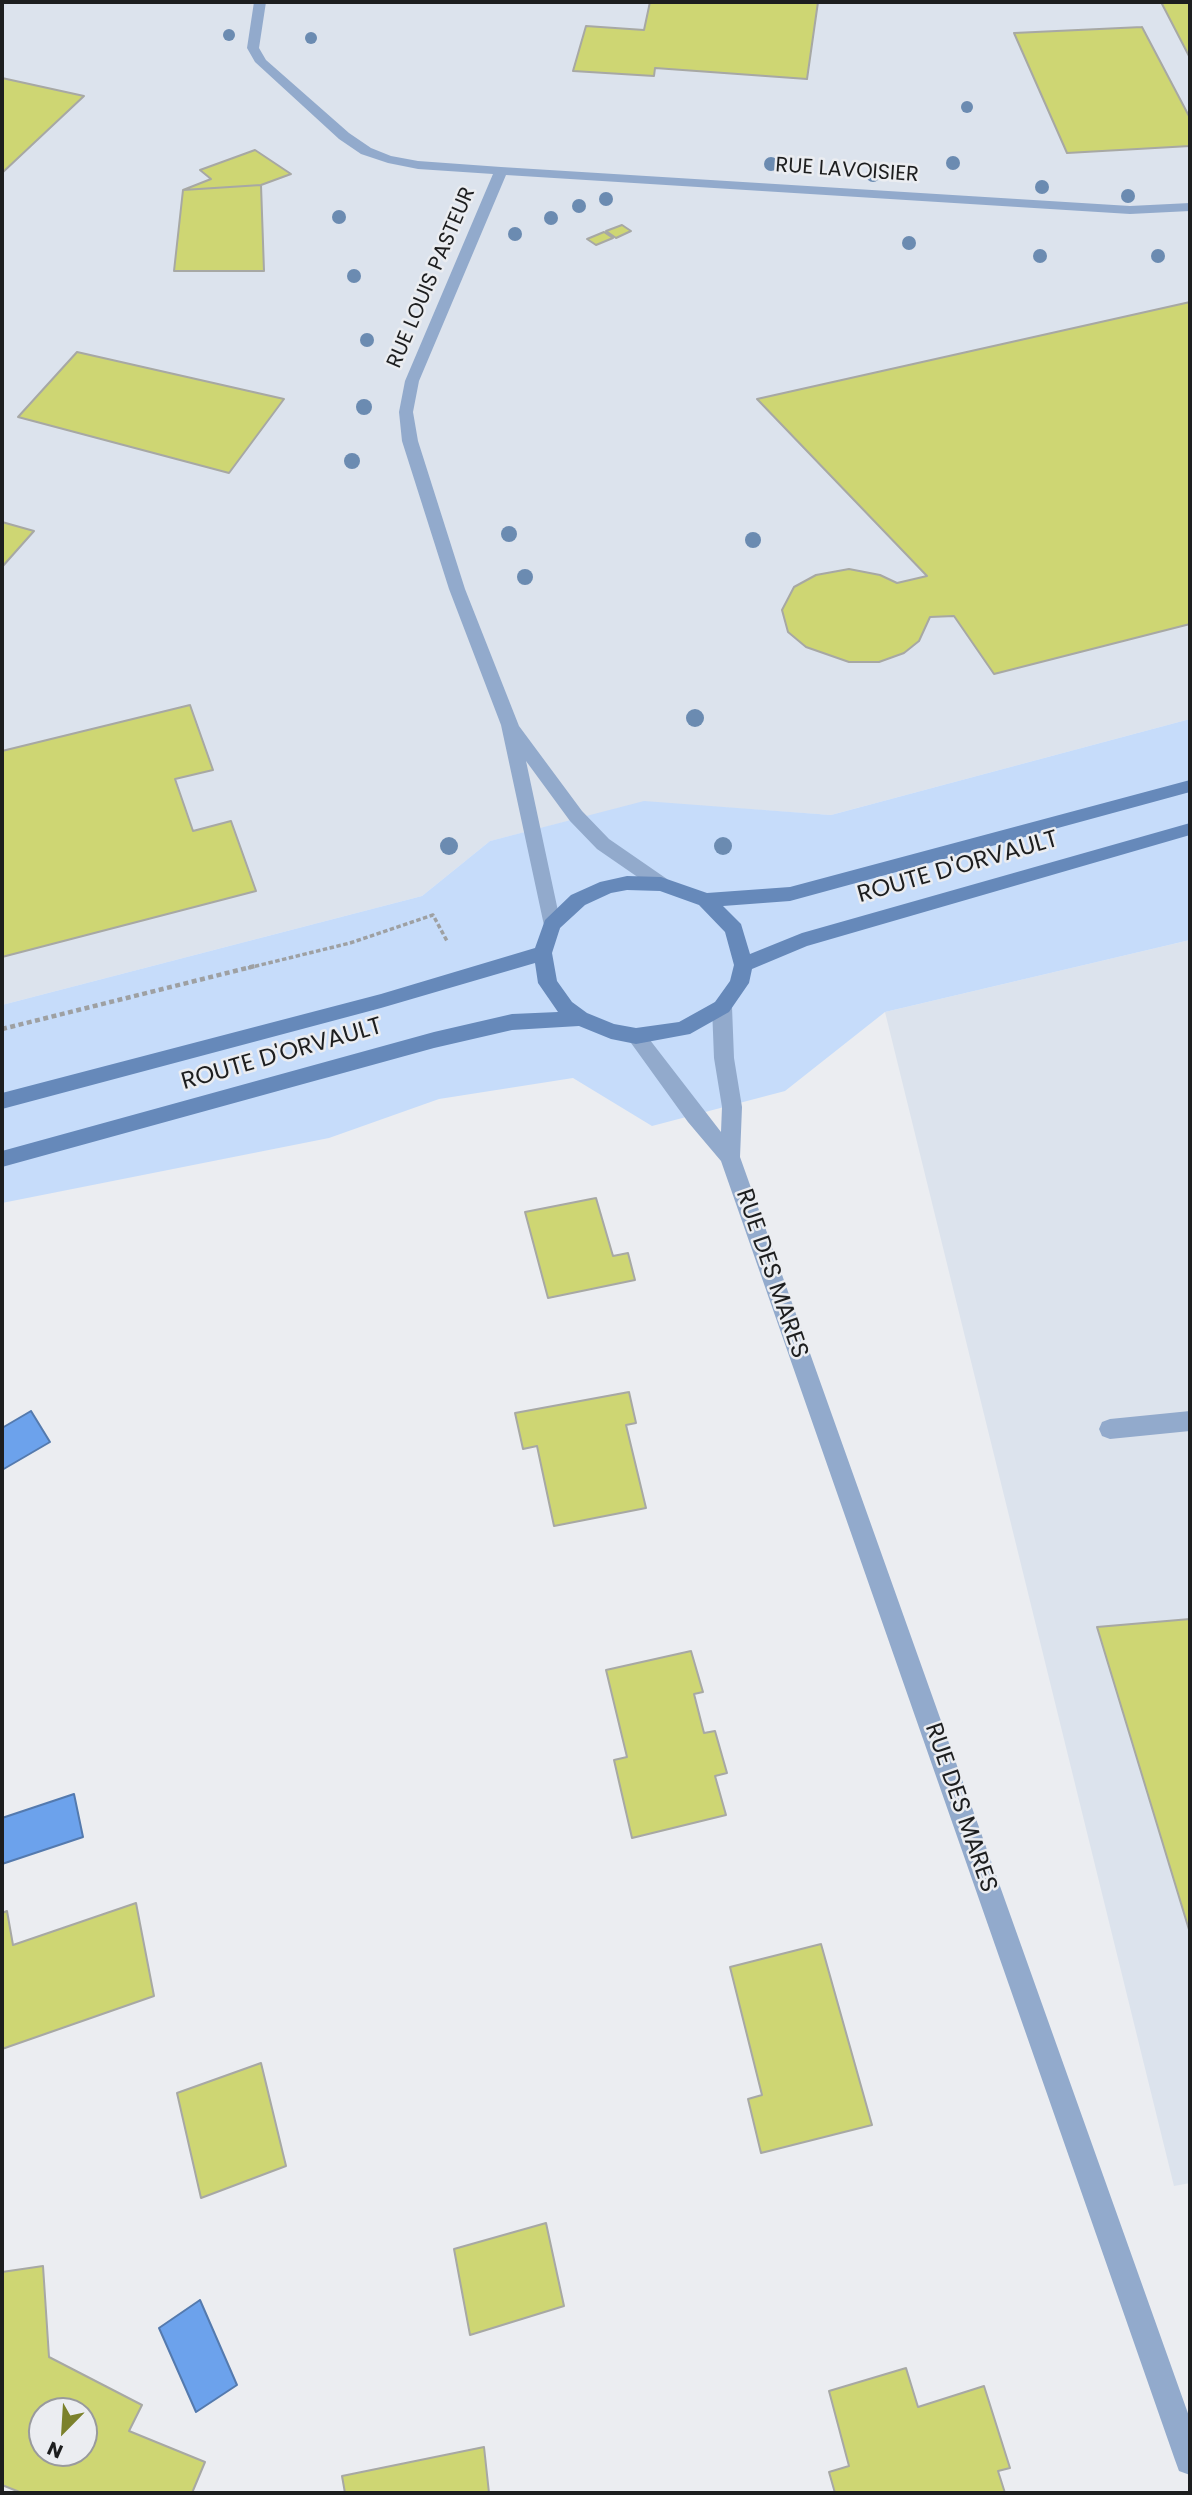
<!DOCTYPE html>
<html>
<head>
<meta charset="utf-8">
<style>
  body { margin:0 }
  #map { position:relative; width:1192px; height:2495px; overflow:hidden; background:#ebedf1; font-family:Poppins,sans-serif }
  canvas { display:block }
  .frame { position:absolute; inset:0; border:4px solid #1d1e1f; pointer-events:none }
  .north { position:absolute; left:28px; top:2397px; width:70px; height:70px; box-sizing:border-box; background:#ebedf1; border:2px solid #999a9d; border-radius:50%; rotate:204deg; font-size:19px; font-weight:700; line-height:28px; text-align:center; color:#1d1e1f }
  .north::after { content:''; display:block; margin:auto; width:24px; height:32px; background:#7b812c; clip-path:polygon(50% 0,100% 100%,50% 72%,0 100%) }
</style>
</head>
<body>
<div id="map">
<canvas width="1192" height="2495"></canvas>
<div class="frame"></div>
<div class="north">N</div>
</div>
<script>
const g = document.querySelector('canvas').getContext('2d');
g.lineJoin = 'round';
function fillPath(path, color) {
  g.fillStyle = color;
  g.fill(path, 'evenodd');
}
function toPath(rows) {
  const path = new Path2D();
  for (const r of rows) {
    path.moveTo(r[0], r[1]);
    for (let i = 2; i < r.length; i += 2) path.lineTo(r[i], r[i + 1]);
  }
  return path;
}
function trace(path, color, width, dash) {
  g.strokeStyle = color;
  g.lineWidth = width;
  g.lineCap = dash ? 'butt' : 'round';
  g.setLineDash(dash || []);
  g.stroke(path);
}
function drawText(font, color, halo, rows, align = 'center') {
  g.font = font + ' Poppins,sans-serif';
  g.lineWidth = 5;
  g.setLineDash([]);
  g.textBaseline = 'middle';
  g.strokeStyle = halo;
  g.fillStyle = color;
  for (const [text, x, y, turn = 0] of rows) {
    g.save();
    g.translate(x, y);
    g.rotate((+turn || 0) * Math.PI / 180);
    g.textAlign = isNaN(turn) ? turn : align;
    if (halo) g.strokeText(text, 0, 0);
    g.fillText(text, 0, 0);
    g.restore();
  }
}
fillPath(toPath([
  [2,2,1190,2,1190,719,831,815,644,802,490,841,422,896,2,1005],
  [1190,940,1190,2183,1174,2186,885,1012]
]), '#dce3ed');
fillPath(toPath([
  [1190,719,1190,940,885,1012,785,1091,652,1126,573,1078,439,1099,329,1138,2,1203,2,1005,422,896,490,841,644,801,831,815]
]), '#c6dcfa');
const water = toPath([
  [31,1411,50,1442,2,1470,2,1428,31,1411],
  [74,1794,83,1837,2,1864,2,1818,74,1794],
  [200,2300,237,2385,196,2412,159,2328,200,2300]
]);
fillPath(water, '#6ca2ec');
trace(water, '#547aae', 2);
const building = toPath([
  [650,2,818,2,807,79,655,68,654,76,573,71,586,26,644,30,650,2],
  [1161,2,1190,2,1190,58,1161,2],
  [1142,27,1190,118,1190,146,1067,153,1014,33,1142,27],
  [2,78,84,96,2,173,2,78],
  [255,150,291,174,261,185,183,190,211,179,200,170,255,150],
  [261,185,264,271,174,271,183,190,261,185],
  [622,225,631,231,616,238,606,231,622,225],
  [604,232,613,238,596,245,587,239,604,232],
  [1190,302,1190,624,994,674,954,616,930,617,919,641,904,653,879,662,849,662,806,647,788,632,782,610,794,587,816,575,849,569,880,575,897,583,927,576,757,399,1190,302],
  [77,352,284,399,229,473,18,417,77,352],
  [2,522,34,531,2,567,2,522],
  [190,705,213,770,175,779,193,831,231,821,256,891,2,957,2,751,190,705],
  [596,1198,613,1256,628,1253,635,1280,548,1298,525,1212,596,1198],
  [629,1392,636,1423,626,1425,646,1508,554,1526,537,1446,523,1449,515,1413,629,1392],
  [1190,1619,1190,1933,1097,1627,1190,1619],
  [691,1651,703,1692,694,1694,704,1733,715,1731,727,1773,715,1776,726,1815,632,1838,614,1760,627,1757,606,1670,691,1651],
  [136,1903,154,1996,2,2049,2,1913,7,1911,13,1945,136,1903],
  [821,1944,872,2125,761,2153,748,2099,762,2095,730,1967,821,1944],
  [261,2063,286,2166,201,2198,177,2093,261,2063],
  [546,2223,564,2306,470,2335,454,2249,546,2223],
  [43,2266,49,2357,142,2405,129,2431,205,2462,192,2493,22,2493,2,2485,2,2272,43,2266],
  [42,2411,84,2411,84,2453,42,2453,42,2411],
  [906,2368,918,2407,984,2386,1010,2468,998,2471,1005,2493,835,2493,829,2472,849,2466,829,2391,906,2368],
  [484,2447,489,2493,345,2493,342,2476,484,2447]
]);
fillPath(building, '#ced673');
trace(building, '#a7a8a4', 2);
trace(toPath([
  [248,968,350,943,433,915,447,941]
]), '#9ea0a2', 3.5, [4.5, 2.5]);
trace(toPath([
  [2,1029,255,966]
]), '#9ea0a2', 4.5, [5, 3.5]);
fillPath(toPath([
  [254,2,266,2,259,48,266,60,349,133,371,148,391,156,418,161,501,167,1130,206,1190,203,1190,211,1130,214,506,175,419,381,413,412,418,441,465,589,519,726,582,811,609,839,667,879,670,884,667,889,655,889,597,849,570,821,526,761,561,925,559,930,552,932,545,930,501,725,449,589,402,441,399,412,405,381,493,174,418,169,388,163,361,154,339,139,255,62,247,48,254,2],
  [722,1000,729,1002,732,1007,734,1058,742,1107,740,1157,1190,2419,1190,2475,1179,2471,1175,2460,721,1161,688,1122,626,1036,629,1031,636,1028,643,1031,721,1132,722,1107,714,1058,712,1007,715,1002,722,1000],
  [1190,1411,1190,1431,1110,1439,1102,1436,1099,1429,1102,1422,1110,1419,1190,1411]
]), '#92aacc');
fillPath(toPath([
  [1190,780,1190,792,790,901,723,906,741,924,750,954,802,933,1190,823,1190,835,807,946,752,969,749,983,729,1012,690,1034,636,1044,611,1039,579,1026,512,1030,434,1048,2,1167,2,1151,434,1032,512,1014,558,1012,538,983,535,963,381,1008,2,1109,2,1093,381,994,535,948,545,920,571,895,600,882,627,876,661,877,707,893,790,887,1190,780],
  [627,890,660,891,699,905,725,932,734,965,730,981,715,1002,679,1022,636,1028,614,1024,587,1013,572,1002,557,981,552,953,560,928,585,905,611,893,627,890]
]), '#6689ba');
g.fillStyle = '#6b8bb1';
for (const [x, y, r] of [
  [229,35,6],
  [311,38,6],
  [967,107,6],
  [953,163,7],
  [771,164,7],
  [873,175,7],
  [1042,187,7],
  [1128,196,7],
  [606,199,7],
  [579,206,7],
  [339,217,7],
  [551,218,7],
  [515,234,7],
  [909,243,7],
  [1040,256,7],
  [1158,256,7],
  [354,276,7],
  [367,340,7],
  [364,407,8],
  [352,461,8],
  [509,534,8],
  [753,540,8],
  [525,577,8],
  [695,718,9],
  [449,846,9],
  [723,846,9]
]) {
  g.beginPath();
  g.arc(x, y, r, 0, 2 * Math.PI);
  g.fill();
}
drawText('21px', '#1d1e1f', '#ebedf1', [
  ["RUE LAVOISIER",847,171,4],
  ["RUE LOUIS PASTEUR",432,278,-67]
]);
drawText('24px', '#1d1e1f', '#ebedf1', [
  ["ROUTE D'ORVAULT",958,868,-16],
  ["ROUTE D'ORVAULT",282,1055,-16],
  ["RUE DES MARES",771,1274,71],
  ["RUE DES MARES",960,1808,71]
]);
</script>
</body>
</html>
